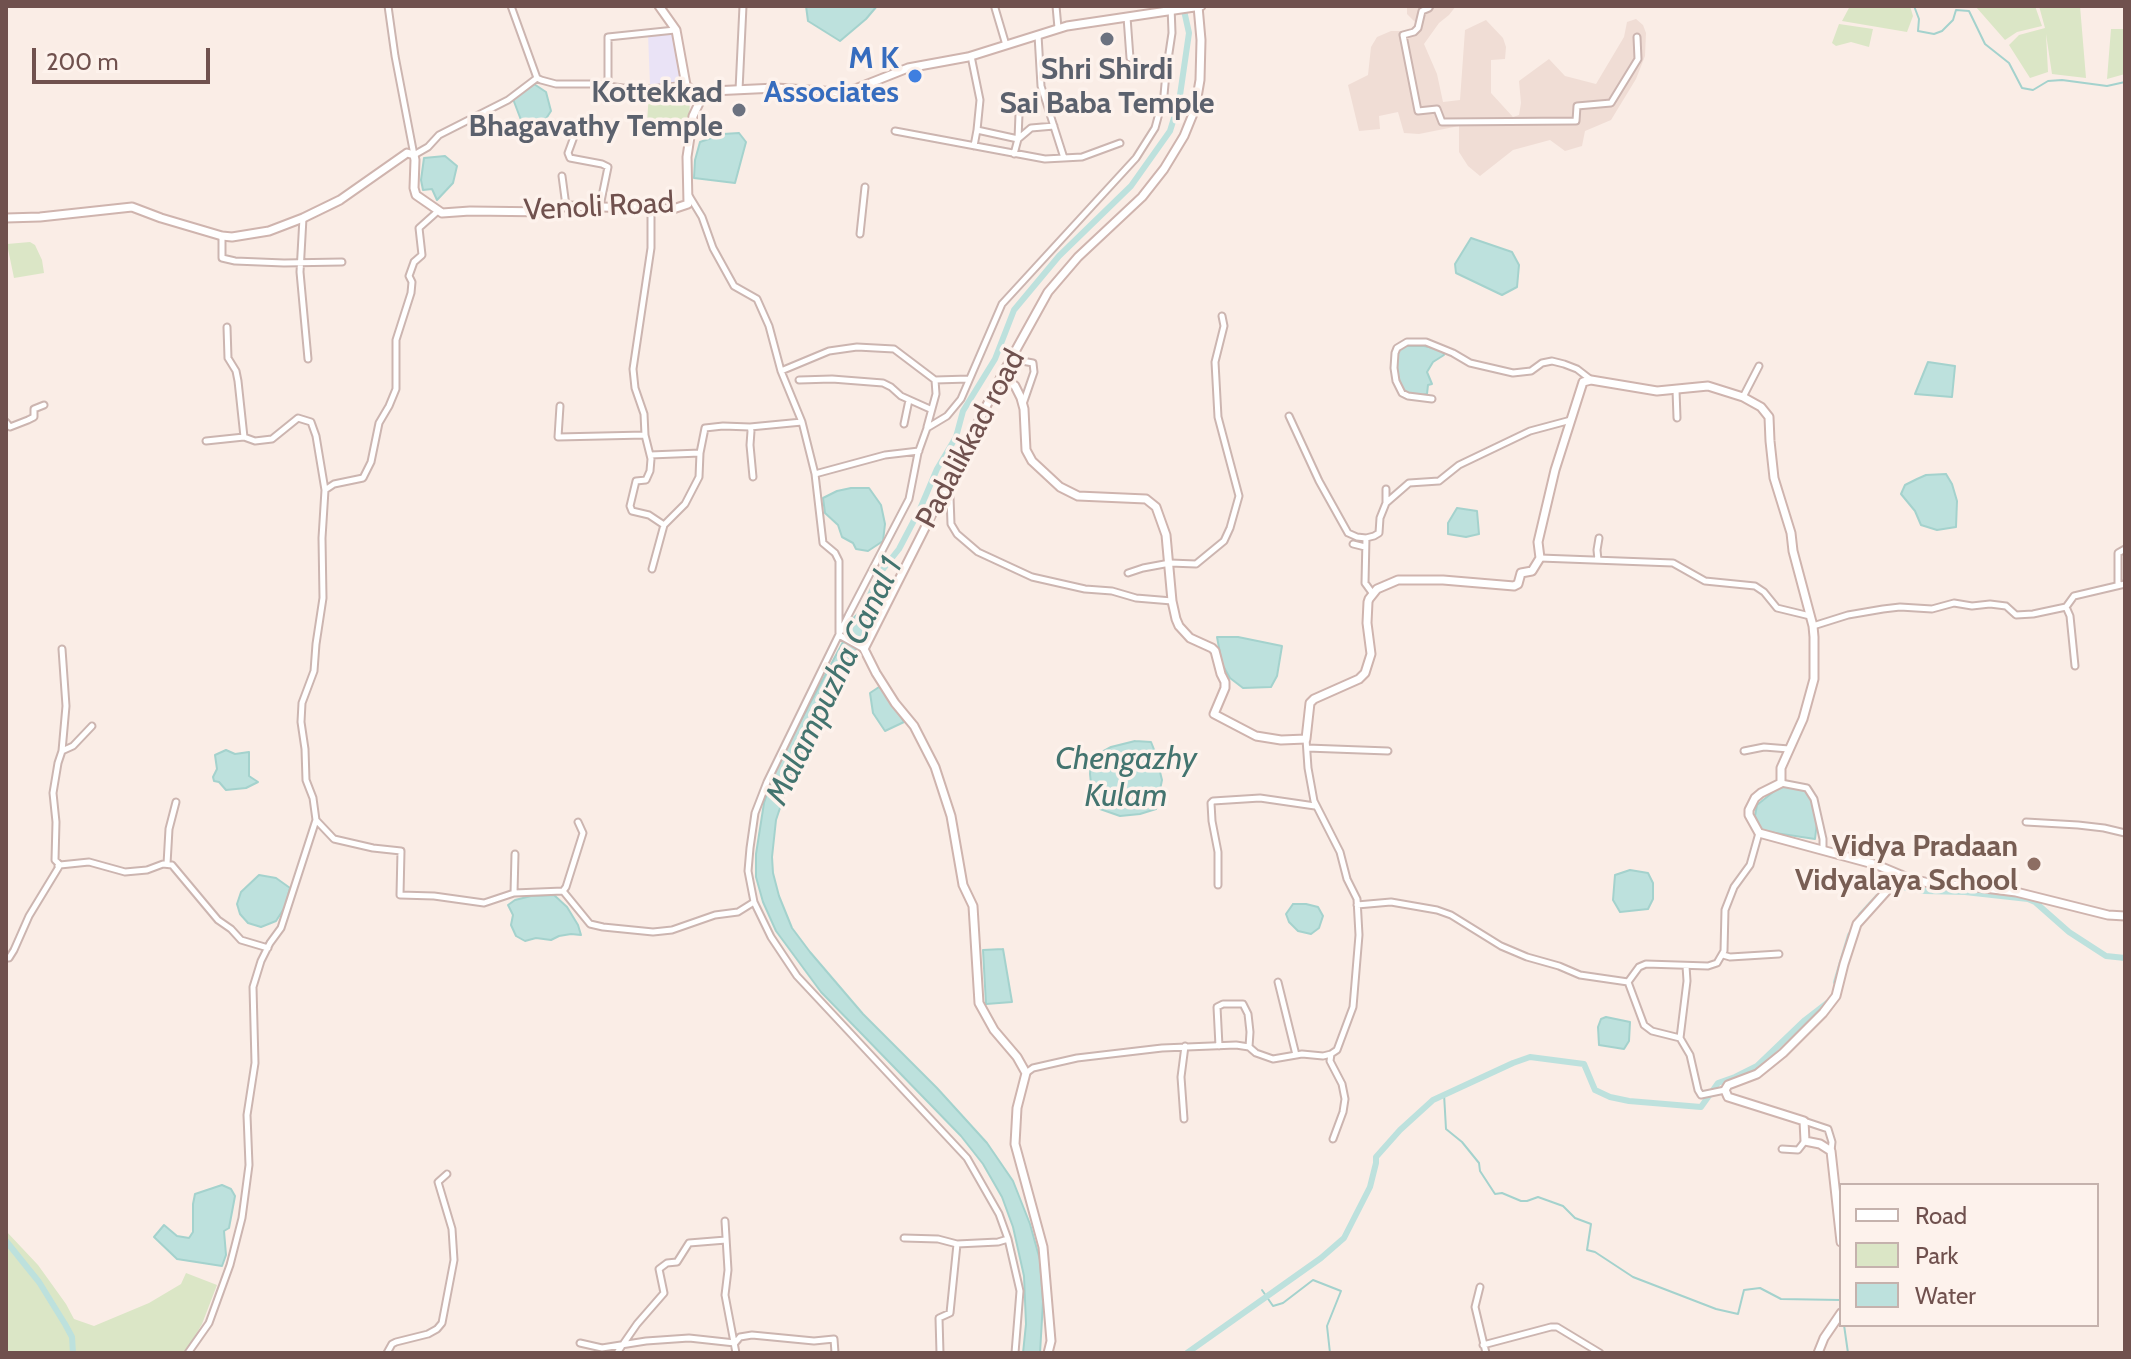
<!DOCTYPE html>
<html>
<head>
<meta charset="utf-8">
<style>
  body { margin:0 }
  #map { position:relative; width:2131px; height:1359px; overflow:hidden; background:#faede6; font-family:Cabin,sans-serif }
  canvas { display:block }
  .frame { position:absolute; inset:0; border:8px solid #70514e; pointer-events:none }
  .legend { position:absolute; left:1839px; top:1183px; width:260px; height:144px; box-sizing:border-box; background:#fdf2ec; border:2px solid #c5b2ad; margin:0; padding:10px 14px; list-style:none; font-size:24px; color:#70514e }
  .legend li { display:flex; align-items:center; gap:16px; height:40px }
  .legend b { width:40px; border:2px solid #c5b2ad }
  .scale { position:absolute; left:32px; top:48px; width:178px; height:36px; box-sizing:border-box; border:4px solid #70514e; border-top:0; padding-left:10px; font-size:24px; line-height:28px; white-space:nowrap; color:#70514e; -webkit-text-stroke:6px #fdf2ec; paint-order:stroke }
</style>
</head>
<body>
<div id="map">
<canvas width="2131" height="1359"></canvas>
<div class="frame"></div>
<ul class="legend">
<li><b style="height:10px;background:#fff"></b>Road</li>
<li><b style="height:22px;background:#dbe6c6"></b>Park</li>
<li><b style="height:22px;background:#bde1dd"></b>Water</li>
</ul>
<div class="scale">200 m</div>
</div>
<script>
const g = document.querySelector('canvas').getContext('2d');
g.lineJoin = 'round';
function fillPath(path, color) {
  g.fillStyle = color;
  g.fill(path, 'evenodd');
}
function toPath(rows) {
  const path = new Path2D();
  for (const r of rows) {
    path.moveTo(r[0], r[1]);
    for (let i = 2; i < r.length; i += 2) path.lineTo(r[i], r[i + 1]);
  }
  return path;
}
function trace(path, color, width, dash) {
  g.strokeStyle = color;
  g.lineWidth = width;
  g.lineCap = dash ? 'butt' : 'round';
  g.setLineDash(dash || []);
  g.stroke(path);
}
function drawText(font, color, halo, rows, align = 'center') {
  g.font = font + ' Cabin,sans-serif';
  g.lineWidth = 7;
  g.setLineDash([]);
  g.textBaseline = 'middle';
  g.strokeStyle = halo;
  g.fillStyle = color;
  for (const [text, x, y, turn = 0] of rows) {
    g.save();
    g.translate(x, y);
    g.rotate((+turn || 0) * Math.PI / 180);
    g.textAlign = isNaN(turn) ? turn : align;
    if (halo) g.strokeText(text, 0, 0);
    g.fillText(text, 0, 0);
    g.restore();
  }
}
fillPath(toPath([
  [1407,6,1456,6,1449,15,1439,23,1424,44,1437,74,1443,102,1460,100,1465,30,1486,20,1503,38,1506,47,1505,59,1491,60,1491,93,1513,117,1519,115,1521,103,1519,81,1549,59,1565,76,1596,84,1624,37,1627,22,1636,19,1643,25,1646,33,1645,56,1636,79,1611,120,1585,131,1582,146,1565,151,1550,140,1513,150,1480,176,1468,166,1459,152,1459,126,1419,134,1404,133,1398,112,1379,116,1380,129,1359,131,1348,85,1368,75,1371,47,1377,37,1391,31,1409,31,1417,24,1407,14]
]), '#f0ddd5');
fillPath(toPath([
  [672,32,683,83,650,85,648,34]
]), '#eae3f6');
fillPath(toPath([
  [1850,6,1910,6,1913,16,1907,32,1842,21],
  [2035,6,2042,26,2017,32,2005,40,1976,7],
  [2039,6,2080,6,2086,78,2052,74,2046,34,2048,72,2030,78,2009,45,2019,35,2045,28],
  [1839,24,1873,29,1869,47,1851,42,1836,46,1832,43],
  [2111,29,2125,29,2125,74,2107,79],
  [686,87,690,94,689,130,647,123,649,92],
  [30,242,35,245,42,260,44,273,14,278,7,244],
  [6,1231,38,1265,66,1304,74,1319,94,1326,149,1303,181,1284,186,1273,217,1285,202,1324,185,1353,6,1353]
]), '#dbe6c6');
const water = toPath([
  [806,6,877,6,866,19,840,41,808,21,806,6],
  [534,84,546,92,551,111,538,131,521,120,513,99,534,84],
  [739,133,746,142,735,183,694,178,695,160,700,142,723,134,739,133],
  [445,156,457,166,453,183,437,200,432,189,423,190,421,180,424,158,445,156],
  [1471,238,1512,252,1519,265,1517,287,1502,295,1456,273,1455,264,1471,238],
  [1406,346,1424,346,1443,350,1444,355,1433,362,1427,372,1432,384,1428,385,1427,394,1422,395,1403,392,1398,376,1395,351,1406,346],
  [1928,362,1955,366,1952,397,1915,394,1928,362],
  [1946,474,1952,484,1957,501,1956,527,1937,530,1921,525,1915,511,1901,494,1905,485,1917,479,1926,475,1946,474],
  [851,488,869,488,881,505,885,524,883,541,868,551,856,549,853,543,842,537,838,525,825,513,823,498,837,491,851,488],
  [1457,508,1477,511,1479,534,1466,537,1448,534,1448,523,1457,508],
  [862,610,874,615,792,772,776,820,772,857,773,873,779,896,792,928,810,952,863,1014,937,1088,987,1143,1013,1181,1030,1224,1040,1260,1043,1302,1040,1353,1023,1353,1026,1324,1024,1276,1013,1227,1002,1197,983,1164,961,1136,821,992,776,931,763,902,756,877,756,854,764,803,776,767,844,640,848,623,862,610],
  [1217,637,1238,637,1282,646,1277,676,1271,687,1243,688,1230,678,1222,664,1217,637],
  [879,687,886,692,904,722,885,731,873,713,870,693,879,687],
  [1135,741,1151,742,1155,752,1162,780,1156,809,1140,814,1120,816,1100,809,1092,793,1090,774,1091,758,1111,747,1135,741],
  [226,750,235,754,249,752,249,776,258,782,246,788,226,790,219,782,214,781,213,777,217,769,215,755,226,750],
  [1789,786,1801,787,1810,795,1817,822,1815,839,1762,831,1755,816,1757,805,1778,788,1789,786],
  [1630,870,1648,873,1653,883,1653,899,1648,909,1620,912,1613,900,1615,875,1630,870],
  [259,875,276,878,290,888,285,907,276,921,261,927,248,923,240,914,237,904,241,892,259,875],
  [554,895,567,907,578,925,581,935,571,934,559,936,551,940,536,938,525,941,516,936,511,925,513,915,508,905,515,900,531,896,554,895],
  [1293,904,1306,904,1318,907,1323,916,1319,928,1311,934,1298,931,1289,922,1286,914,1293,904],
  [1003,949,1012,1002,986,1004,983,950,1003,949],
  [1606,1017,1630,1022,1629,1041,1624,1049,1599,1045,1598,1027,1601,1019,1606,1017],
  [222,1185,231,1189,235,1196,229,1228,224,1231,226,1255,222,1266,177,1259,154,1237,164,1225,177,1236,189,1238,193,1232,193,1204,195,1194,222,1185]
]);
fillPath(water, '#bde1dd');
trace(water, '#a4d2cd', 2);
trace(toPath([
  [1914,6,1919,19,1918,31,1934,34,1942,31,1953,20,1956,10,1969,11,1985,44,2009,63,2022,88,2033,90,2048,81,2062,80,2107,86,2125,82],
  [1444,1094,1446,1129,1462,1142,1479,1163,1480,1171,1495,1194,1502,1193,1521,1201,1527,1201,1538,1197,1563,1206,1575,1218,1591,1224,1587,1250,1595,1252,1633,1277,1716,1309,1738,1314,1744,1290,1760,1288,1781,1299,1841,1300],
  [1262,1290,1273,1306,1283,1303,1313,1280,1341,1291,1327,1326,1330,1353],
  [1844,1325,1848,1353]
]), '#a4d2cd', 2);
trace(toPath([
  [861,615,880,573,899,549,920,509,937,469,956,437,963,411,995,359,1014,310,1059,256,1131,186,1170,131,1179,102,1189,33,1183,6],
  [1892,885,1925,891,1965,892,2028,899,2035,902,2069,932,2106,956,2125,958],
  [1861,915,1883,891],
  [1836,982,1850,935],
  [6,1241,39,1282,65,1324,72,1337,73,1353],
  [1187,1353,1321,1258,1344,1238,1370,1187,1376,1163,1376,1157,1400,1130,1433,1100,1513,1063,1530,1057,1584,1064,1595,1090,1610,1097,1629,1101,1701,1107,1718,1083,1735,1077,1757,1066,1805,1020,1827,1003]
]), '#bde1dd', 6);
const street = toPath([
  [388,6,395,56,414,155,428,147,439,135,508,100,537,78],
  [511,6,537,78,541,80,556,84,593,84,630,89,651,89,686,85],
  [1056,6,1058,28],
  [1430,6,1429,8,1422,11,1418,28,1414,32,1403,35,1418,111,1437,109,1442,122,1576,121,1577,106,1611,103,1638,59,1637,37],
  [995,8,1006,45],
  [1127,17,1130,58],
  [1038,35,1041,86,1064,158],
  [971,56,980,100,977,130],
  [608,86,608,37,675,30],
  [739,90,743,6],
  [579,123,568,153,570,158,602,164,608,167,600,206],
  [895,131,1045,159,1082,157,1120,143],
  [974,146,977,130,1018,139,1031,128,1054,126],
  [1014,154,1018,139,1019,114],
  [562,176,566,206],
  [688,194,702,217,713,248,734,286,757,299,769,326,781,371,802,422,815,474,823,543,835,553,839,561,839,633],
  [651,209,651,248,633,369,635,388,644,414,645,435,651,459,650,471,646,480,636,481,630,506,632,511,649,515,664,525],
  [303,218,300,272,308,359],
  [860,234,865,187],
  [222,236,222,258,235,261,284,263,342,262],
  [227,327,228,358,236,371,238,381,244,437,255,441,272,439,298,418,311,422,316,436,325,490],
  [1011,359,1033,363,1034,372,1023,404],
  [781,371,829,351,857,347,894,349,935,380,936,394,927,427],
  [799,380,832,379,883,383,891,387,901,396,930,409],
  [935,380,969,379],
  [1676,390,1677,418],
  [1743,397,1759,366],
  [1432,399,1408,396,1402,393,1396,381,1394,368,1395,353,1397,348,1407,342,1426,342,1453,353,1470,363,1513,373,1531,371,1542,363,1552,361,1564,364,1577,369,1590,379],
  [560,406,558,437,645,435],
  [1289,416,1319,481,1348,533,1357,537,1366,538,1374,536,1379,533,1380,518,1386,503,1409,483,1439,481,1459,465,1530,431,1571,420],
  [6,422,10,427,28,420,34,417,34,409,44,405],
  [904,424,909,400],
  [750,427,751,431,750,445,753,477],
  [206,441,244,437],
  [650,455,700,453],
  [815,474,885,455,919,451],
  [947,486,950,497,951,524,957,534,978,552,1032,577,1085,589,1112,591,1136,598,1172,601],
  [1386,502,1386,489],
  [1366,538,1365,583,1373,594],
  [1353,544,1365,547],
  [1540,558,1673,563,1705,581,1755,586,1764,592,1777,608,1810,616],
  [1598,560,1597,550,1599,538],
  [652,569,664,525,685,504,699,477,700,453,705,428,723,426,750,427,802,422],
  [1128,573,1143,568,1170,563,1196,564,1224,541,1230,528,1239,496,1218,417,1215,362,1224,326,1222,316],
  [2118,585,2118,553,2125,549],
  [2066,607,2070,616,2075,666],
  [1813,626,1848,615,1883,609,1900,607,1932,609,1954,603,1972,606,1990,604,2006,606,2016,615,2033,614,2066,607,2074,596,2125,584],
  [839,635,864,649],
  [62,649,66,706,62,751,58,763,53,793,56,822,55,860,60,865,89,862,125,872,147,870,163,864,172,865,218,920,231,929,241,940,268,948],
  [1307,748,1388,751],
  [62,751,73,746,92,726],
  [1744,751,1764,747,1789,749],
  [1781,783,1807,788,1814,799,1823,839,1823,850],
  [316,820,334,839,373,848,401,851,400,895,434,896,484,903,514,893,563,891],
  [2026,822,2078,825,2104,828,2125,833],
  [167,864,169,829,176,802],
  [1218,885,1218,852,1212,821,1211,803,1213,801,1260,798,1315,806],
  [563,891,590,924,603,927,653,932,672,930,715,915,738,912,754,902],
  [563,891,566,887,583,833,578,822],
  [514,893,515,854],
  [1357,905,1391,902,1437,910,1451,915,1501,946,1527,957,1559,966,1580,975,1628,982,1639,967,1646,964,1708,966,1717,963,1724,951,1725,910,1734,887,1750,865,1759,833],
  [1723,955,1730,957,1779,954],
  [6,958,9,958,14,950,29,916,60,865,58,866],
  [1686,966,1687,981,1680,1038,1690,1055,1698,1090,1701,1095,1725,1090],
  [1278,982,1296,1055],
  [1628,982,1644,1025,1652,1031,1680,1038],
  [1219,1046,1217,1007,1223,1004,1243,1004,1248,1014,1250,1032,1249,1047],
  [1331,1054,1330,1061,1342,1084,1345,1099,1343,1112,1333,1139],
  [1026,1073,1033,1068,1077,1058,1162,1048,1236,1045,1249,1047,1256,1053,1273,1059,1302,1054,1323,1056,1331,1054,1337,1050,1353,1007,1359,935,1357,899,1347,879,1340,852,1314,801,1308,768,1306,739],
  [1184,1119,1181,1077,1185,1046],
  [1804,1121,1828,1129,1832,1142,1831,1151],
  [1782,1149,1798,1150,1805,1141],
  [725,1221,728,1270,725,1295,736,1353],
  [904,1238,938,1239,957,1244,998,1242,1008,1239],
  [1480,1287,1475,1307,1486,1353],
  [580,1343,602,1348,646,1341,689,1338,735,1343,740,1337,752,1335,814,1341,834,1339,835,1353],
  [1483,1345,1551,1327,1557,1327,1600,1353],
  [188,1353,209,1323,230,1265,242,1218,249,1165,247,1115,255,1063,253,987,261,961,270,943,281,928,316,820,313,798,306,780,305,749,301,722,302,703,314,671,316,644,323,598,322,538,325,490,334,484,363,478,371,462,379,423,389,406,396,389,396,340,411,293,412,282,409,276,414,262,422,255,419,228,438,211],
  [387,1353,392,1344,396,1342,428,1334,437,1329,442,1323,454,1260,452,1229,438,1182,447,1174],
  [617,1353,637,1324,664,1293,659,1269,667,1263,677,1262,689,1243,726,1240],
  [940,1353,939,1318,950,1313,957,1244],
  [1015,1353,1020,1291,1008,1239,999,1214,967,1158,797,976,771,937,754,902,748,871,750,848,755,813,767,782,848,616,909,499,918,453,927,428,947,416,961,399,1002,304,1136,158,1155,128,1164,95,1166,73,1172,33,1171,6]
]);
const secondary = toPath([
  [659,6,676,30,686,85,701,99],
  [6,218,40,217,132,207,161,218,222,236,232,237,269,231,303,218,340,200,407,153,414,155,415,160,414,188,416,195,442,213,470,211,551,212,566,206,673,209,688,204,687,157,693,116,701,99,712,91,776,88,838,92,855,89,908,68,968,57,1067,26,1201,6],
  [1002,375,1015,386,1021,398,1024,409,1026,450,1032,461,1060,487,1078,496,1146,499,1156,507,1166,535,1172,601,1176,619,1179,626,1190,638,1212,648,1215,651,1221,674,1225,682,1225,688,1214,714,1256,736,1281,740,1306,739,1310,703,1314,699,1359,679,1365,673,1371,654,1367,623,1368,602,1369,599,1377,589,1398,580,1443,580,1514,586,1518,584,1521,573,1532,571,1540,558,1538,542,1555,470,1583,382,1591,380,1657,391,1708,386,1743,397,1761,407,1769,417,1770,441,1774,478,1791,533,1793,551,1813,626,1814,637,1814,679,1803,719,1781,768,1781,783,1761,793,1755,798,1749,810,1749,815,1759,833,1877,865,1908,878,1933,884,1977,887,2016,892,2108,915,2125,916],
  [1841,1242,1831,1151,1820,1144,1805,1141,1804,1121,1728,1097,1725,1090,1728,1085,1757,1074,1783,1053,1823,1013,1836,996,1844,964,1857,924,1901,875],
  [1048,1353,1051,1341,1043,1247,1015,1144,1017,1108,1026,1073,1017,1057,994,1030,979,1003,973,906,963,885,951,816,935,767,914,726,895,703,876,673,864,649,1002,375,1048,292,1078,257,1142,197,1164,169,1184,136,1195,109,1200,80,1201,40,1198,6],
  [1818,1353,1824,1338,1841,1313]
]);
trace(street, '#ccb5b0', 9);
trace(secondary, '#cfb4ae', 11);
trace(street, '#fff', 5);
trace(secondary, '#fff', 7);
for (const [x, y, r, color] of [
  [1107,39,8,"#6b7280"],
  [915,76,8,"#3f7fe0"],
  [739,110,8,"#6b7280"],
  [2034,864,8,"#8d6e63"]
]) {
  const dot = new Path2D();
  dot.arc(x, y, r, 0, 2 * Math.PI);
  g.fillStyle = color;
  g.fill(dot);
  trace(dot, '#fdf2ec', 3);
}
drawText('bold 30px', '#366cbe', '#fdf2ec', [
  ["M K",899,59],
  ["Associates",899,93]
], 'right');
drawText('bold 30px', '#5b616d', '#fdf2ec', [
  ["Shri Shirdi",1107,70],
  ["Sai Baba Temple",1107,104],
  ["Kottekkad",723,93,"right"],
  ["Bhagavathy Temple",723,127,"right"]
]);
drawText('30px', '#70514e', '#fdf2ec', [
  ["Venoli Road",599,207,-3],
  ["Padalikkad road",971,439,-62]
]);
drawText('bold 30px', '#785e54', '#fdf2ec', [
  ["Vidya Pradaan",2018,847],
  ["Vidyalaya School",2018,881]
], 'right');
drawText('italic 32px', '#43746f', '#fdf2ec', [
  ["Malampuzha Canal 1",835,681,-64],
  ["Chengazhy",1126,760],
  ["Kulam",1126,797]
]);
</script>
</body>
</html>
